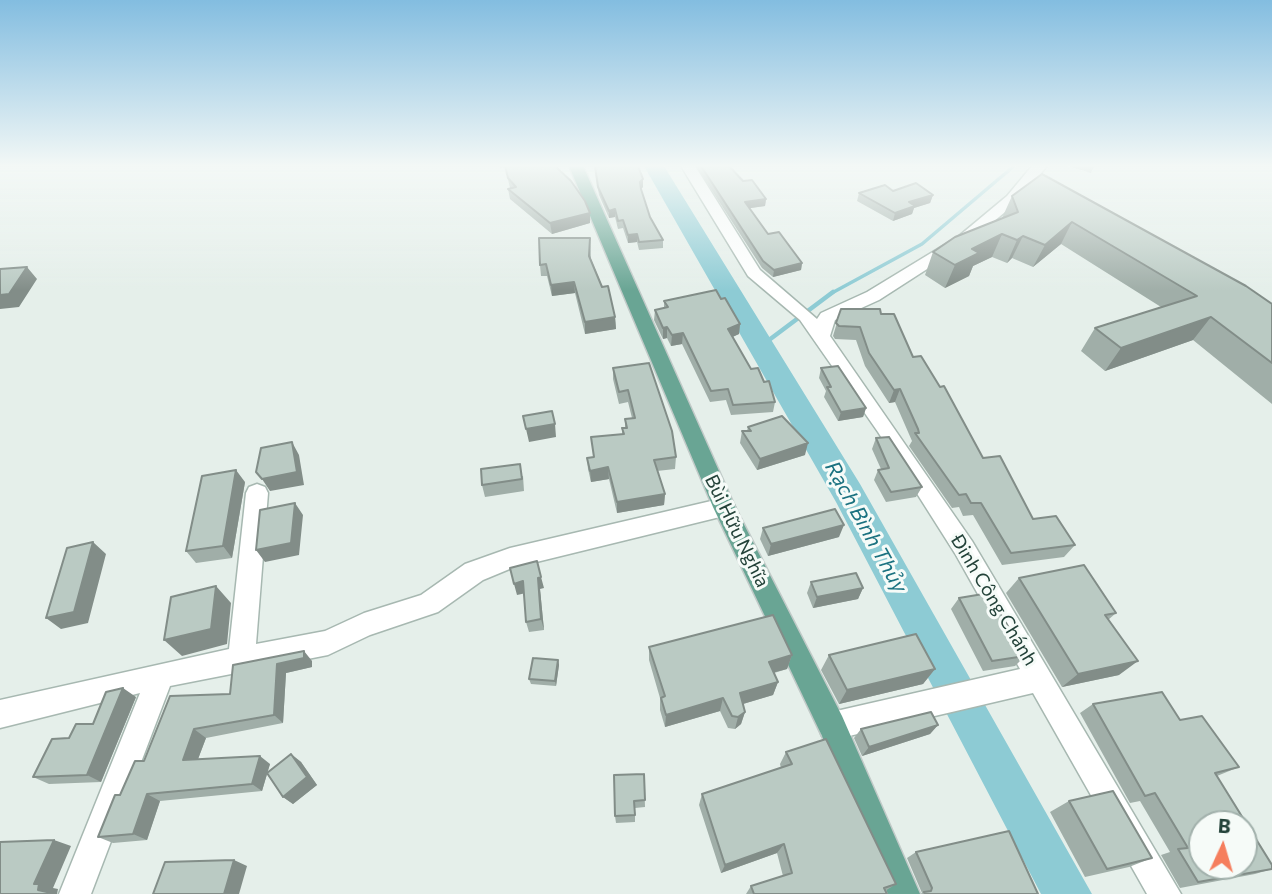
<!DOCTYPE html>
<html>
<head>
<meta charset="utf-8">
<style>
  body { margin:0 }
  #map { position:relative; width:1272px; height:894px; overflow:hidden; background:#e5efea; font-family:Commissioner,sans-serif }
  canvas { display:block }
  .north { position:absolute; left:1188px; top:810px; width:70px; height:70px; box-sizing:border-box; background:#f6fbf8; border:2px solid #a2b1ac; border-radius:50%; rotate:4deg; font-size:19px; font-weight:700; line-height:28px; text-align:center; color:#234239 }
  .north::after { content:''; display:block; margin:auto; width:24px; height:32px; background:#f57e5d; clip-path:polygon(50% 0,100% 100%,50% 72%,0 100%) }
</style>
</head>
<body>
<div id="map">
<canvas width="1272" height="894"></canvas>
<div class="north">B</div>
</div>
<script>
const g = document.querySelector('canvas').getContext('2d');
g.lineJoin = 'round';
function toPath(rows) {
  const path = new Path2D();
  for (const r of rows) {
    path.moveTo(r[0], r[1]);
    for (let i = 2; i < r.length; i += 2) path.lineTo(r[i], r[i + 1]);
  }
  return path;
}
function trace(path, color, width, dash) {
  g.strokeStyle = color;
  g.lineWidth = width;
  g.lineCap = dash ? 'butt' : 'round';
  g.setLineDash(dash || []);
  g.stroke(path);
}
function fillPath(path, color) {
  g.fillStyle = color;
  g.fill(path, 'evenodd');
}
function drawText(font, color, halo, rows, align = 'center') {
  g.font = font + ' Commissioner,sans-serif';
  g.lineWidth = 6;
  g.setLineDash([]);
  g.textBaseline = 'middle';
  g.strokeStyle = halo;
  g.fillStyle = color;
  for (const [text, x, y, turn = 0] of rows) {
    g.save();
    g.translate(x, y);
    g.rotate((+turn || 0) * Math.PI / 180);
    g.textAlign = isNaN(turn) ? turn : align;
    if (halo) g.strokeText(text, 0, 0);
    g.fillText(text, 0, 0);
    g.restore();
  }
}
trace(toPath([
  [830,294,922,244,1014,166]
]), '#8dcbd4', 3.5);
trace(toPath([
  [761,346,833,292]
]), '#8dcbd4', 4.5);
fillPath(toPath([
  [644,166,664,166,860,484,1092,894,1041,894,836,502,644,166]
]), '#8dcbd4');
const minor = toPath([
  [681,166,695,166,760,270,817,319,821,313,867,292,959,236,1007,196,1032,166,1047,166,1017,202,969,242,879,300,835,320,830,336,972,541,1181,894,1147,894,1033,693,832,740,822,736,818,726,822,716,832,712,1020,669,956,555,878,432,800,320,748,276,681,166],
  [257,484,265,487,268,493,256,644,325,631,364,613,421,595,465,564,510,548,724,498,732,501,735,507,732,513,724,516,512,568,483,580,438,612,370,635,328,655,170,686,91,894,59,894,140,693,0,728,0,700,229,649,246,493,249,487,257,484]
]);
const major = toPath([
  [569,166,583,166,735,507,842,716,920,894,888,894,822,736,713,507,569,166]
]);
trace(minor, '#a7b8b1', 3);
trace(major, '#c1cac8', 3);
fillPath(minor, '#fff');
fillPath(major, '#69a594');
fillPath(toPath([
  [500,166,555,166,590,223,552,234,510,199,508,189,510,188,505,167,500,168],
  [594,166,638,166,643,187,641,189,650,217,663,240,663,248,639,250,637,242,628,243,623,228,618,229,615,217,609,218,599,195],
  [696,166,729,166,743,181,766,199,765,206,750,208,768,234,802,263,801,270,773,277,762,268],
  [1068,166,1094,166,1091,173],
  [893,191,933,195,930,203,914,208,912,214,893,221,857,201,859,193],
  [1012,196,1272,304,1272,404,1193,340,1105,371,1081,351,1095,328,1161,307,1061,244,1033,267,1012,258,1007,263,992,257,973,266,969,276,945,288,925,275,933,252,1002,218],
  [590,238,591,259,615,317,616,329,585,334,575,293,552,296,547,276,541,276,540,265],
  [721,299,740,324,739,334,732,337,751,369,764,382,775,402,773,412,731,415,726,400,710,402,682,344,671,346,667,338,663,339,654,320,655,310,664,308,664,301],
  [841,309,881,314,983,458,1033,519,1075,545,1064,557,1002,565,973,515,963,516,959,507,952,508,909,446,912,441,895,402,889,403,865,366,856,340,835,339,833,336],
  [613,368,676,457,675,469,657,471,665,494,664,505,617,513,609,479,591,482,588,469,587,458,593,457,622,434,622,428,625,428,625,419,632,418,628,402,619,404,613,379],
  [821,368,866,408,863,417,838,421,824,397,826,391,819,378],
  [748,427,805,455,757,470,740,443,742,431,747,431],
  [876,438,922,487,916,497,886,502,874,480,878,470,881,469,872,449],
  [523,476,524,491,485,497,482,485],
  [245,482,232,558,196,563,186,551],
  [763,528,839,537,768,556,760,539],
  [1019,578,1116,613,1108,620,1119,675,1062,687,1006,593],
  [811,582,863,588,858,599,813,608,807,593],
  [544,588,540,589,544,630,529,632,526,622,524,593,517,595],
  [959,598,1025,656,1015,666,983,671,951,609],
  [649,647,792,655,787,669,774,673,778,682,773,695,743,704,745,712,741,724,735,729,728,728,720,711,665,727,660,710,660,698,649,660],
  [829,655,935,669,923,684,839,704,821,670],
  [558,660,559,665,556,686,531,684,529,679],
  [312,661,312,667,286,673,283,723,206,738,198,759,270,764,267,773,291,754,301,762,317,785,293,804,283,797,267,774,262,791,160,801,147,840,113,843,98,837,120,795,144,761,230,694],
  [136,697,101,782,49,784,33,777,69,738],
  [1093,704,1239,767,1217,776,1272,869,1255,874,1180,888,1161,855,1170,852,1140,801,1130,803,1080,713],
  [938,725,930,734,862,756,854,738,861,729],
  [786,752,896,884,885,891,887,894,746,894,751,886,783,876,777,853,721,873,699,805,702,794,781,768,780,764],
  [644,774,645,807,635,808,635,822,616,823,615,816],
  [1069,801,1152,858,1129,867,1085,877,1050,812],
  [916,852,1038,894,920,894,922,893,907,858]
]), '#a0aea8');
fillPath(toPath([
  [643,179,643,187,640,190,640,182],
  [933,195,930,203,914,208,912,214,893,221,895,213,909,202],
  [766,199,765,206,744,209,745,202],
  [615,209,615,217,609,218,609,211],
  [590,213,590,223,552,234,550,223],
  [1072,222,1061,244,1033,267,1045,245],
  [637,234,637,242,628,243,628,235],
  [1002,234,992,257,973,266,969,276,945,288,955,265,972,249],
  [1023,236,1012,258,1007,263,1017,240],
  [802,263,801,270,773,277,774,270],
  [27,267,37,279,19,307,0,309,0,295],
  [574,282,575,293,552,296,551,285],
  [615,317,616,329,585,334,585,322],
  [1211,317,1193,340,1105,371,1121,348],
  [740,324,739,334,726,340,728,329],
  [667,327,667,338,663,339,663,328],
  [683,333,682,344,671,346,672,335],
  [900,389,895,402,889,403,894,390],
  [866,408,863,417,838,421,841,412],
  [555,424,556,437,529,442,526,429],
  [292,442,299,455,304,485,270,491,262,479],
  [808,443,805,455,757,470,760,459],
  [608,467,609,479,591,482,590,471],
  [236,470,245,482,232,558,223,546],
  [665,494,664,505,617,513,617,502],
  [295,503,303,515,299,555,265,562,256,550],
  [844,525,839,537,768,556,771,544],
  [93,542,106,554,88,623,61,629,46,618],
  [541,577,544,588,540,589,544,630,541,619,538,578],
  [523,581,526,593,517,595,514,584],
  [216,586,231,603,227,644,182,656,164,640],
  [863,588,858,599,813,608,817,597],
  [304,651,312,661,312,667,286,673,283,723,274,715,277,664],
  [792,655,787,669,764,675,769,662],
  [558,660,559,665,556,686,555,681],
  [1138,661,1119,675,1062,687,1078,674],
  [935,669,923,684,839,704,847,690],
  [778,682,773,695,736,706,740,693],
  [123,688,136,697,101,782,87,775],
  [723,698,720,711,665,727,666,715],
  [745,712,741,724,735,729,738,717],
  [938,725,930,734,862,756,869,747],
  [194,729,206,738,195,767,183,760],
  [291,754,301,762,317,785,293,804,283,797],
  [260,756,270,764,262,791,252,784],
  [147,794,160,801,147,840,133,834],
  [54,840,71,846,53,888,58,889,57,894,46,894,38,890,34,884],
  [784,844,777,853,721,873,725,865],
  [234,860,247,866,239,894,224,894]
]), '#828d88');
const building = toPath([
  [505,166,555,166,571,181,585,201,590,213,550,223,508,189,516,187,508,178,505,166],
  [595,166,638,166,643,179,640,182,641,189,650,217,663,240,639,242,637,234,628,235,623,220,618,221,615,209,609,211,598,187,595,166],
  [701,166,729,166,743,181,752,180,766,199,745,202,768,234,779,232,802,263,774,270,763,261,701,166],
  [1042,174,1246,286,1272,304,1272,363,1211,317,1121,348,1095,328,1197,296,1072,222,1045,245,1023,236,1017,240,1002,234,972,249,979,253,955,265,933,252,955,237,1018,212,1012,196,1042,174],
  [916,183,933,195,909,202,915,206,895,213,859,193,885,185,893,191,916,183],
  [539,238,590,238,589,256,602,287,608,286,615,317,585,322,574,282,551,285,546,264,540,265,539,238],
  [27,267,9,294,0,295,0,269,27,267],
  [716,290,721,299,725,298,740,324,728,329,751,369,758,368,764,382,769,381,775,402,733,405,728,389,711,391,683,333,672,335,667,327,663,328,655,310,668,307,664,301,716,290],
  [841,309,880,309,881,314,894,314,913,357,921,356,940,387,944,386,983,458,1000,456,1033,519,1056,516,1075,545,1011,553,981,503,971,503,966,494,959,495,915,433,919,433,918,429,900,389,894,390,869,353,860,327,839,326,836,323,841,309],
  [649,363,672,431,676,457,654,460,665,494,617,502,608,467,590,471,587,458,594,457,591,437,624,434,622,428,627,428,625,419,635,418,628,390,619,392,613,368,649,363],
  [838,366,866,408,841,412,827,387,831,387,821,368,838,366],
  [552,411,555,424,526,429,523,416,552,411],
  [782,416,808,443,760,459,742,431,751,431,748,427,782,416],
  [889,437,922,487,891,492,878,470,889,468,876,438,889,437],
  [292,442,297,472,262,479,256,472,261,448,292,442],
  [520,464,522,479,482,485,481,469,520,464],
  [236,470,223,546,186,551,202,476,236,470],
  [295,503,291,543,256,550,260,510,295,503],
  [835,509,844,525,771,544,763,528,835,509],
  [93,542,74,612,46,618,67,548,93,542],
  [537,561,541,577,538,578,541,619,526,622,523,581,514,584,510,568,537,561],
  [1084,565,1116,613,1105,615,1138,661,1078,674,1019,578,1084,565],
  [856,573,863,588,817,597,811,582,856,573],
  [216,586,211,629,164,640,171,597,216,586],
  [989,593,1025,656,992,661,959,598,989,593],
  [773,615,792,655,769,662,778,682,740,693,745,712,738,717,732,716,723,698,666,715,661,698,665,696,649,647,773,615],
  [916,634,935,669,847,690,829,655,916,634],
  [304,651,304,658,277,664,274,715,194,729,183,760,260,756,252,784,147,794,133,834,98,837,115,795,120,795,135,761,144,761,170,696,230,694,233,665,304,651],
  [533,658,558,660,555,681,529,679,533,658],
  [123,688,87,775,33,777,52,739,69,738,76,724,93,724,106,692,123,688],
  [1162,692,1180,720,1202,716,1239,767,1215,773,1272,865,1272,869,1198,882,1178,849,1188,848,1155,793,1145,796,1093,704,1162,692],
  [1202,824,1244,824,1244,866,1202,866,1202,824],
  [931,712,938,725,869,747,861,729,931,712],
  [826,739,896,884,884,888,887,894,754,894,751,886,792,873,784,844,725,865,702,794,792,764,786,752,826,739],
  [291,754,307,777,283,797,267,773,291,754],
  [644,774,645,800,634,801,635,815,615,816,614,775,644,774],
  [1113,791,1152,858,1107,869,1069,801,1113,791],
  [1009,831,1038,894,925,894,924,892,931,891,932,888,916,852,1009,831],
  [54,840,34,884,39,884,38,890,47,892,46,894,0,894,0,842,54,840],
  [234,860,224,894,153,894,165,862,234,860]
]);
fillPath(building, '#bacac3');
trace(building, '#828d88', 2);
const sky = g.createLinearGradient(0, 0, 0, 291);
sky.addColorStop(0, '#83bde0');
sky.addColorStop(0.57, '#f3f8f6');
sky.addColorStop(1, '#f3f8f600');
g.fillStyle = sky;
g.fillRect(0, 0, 1272, 291);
drawText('19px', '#234239', '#f6fbf8', [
  ["Bùi Hữu Nghĩa",737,531,64],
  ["Đinh Công Chánh",994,600,59]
]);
drawText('italic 21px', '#1b7280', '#f6fbf8', [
  ["Rạch Bình Thủy",866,527,61]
]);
</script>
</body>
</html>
